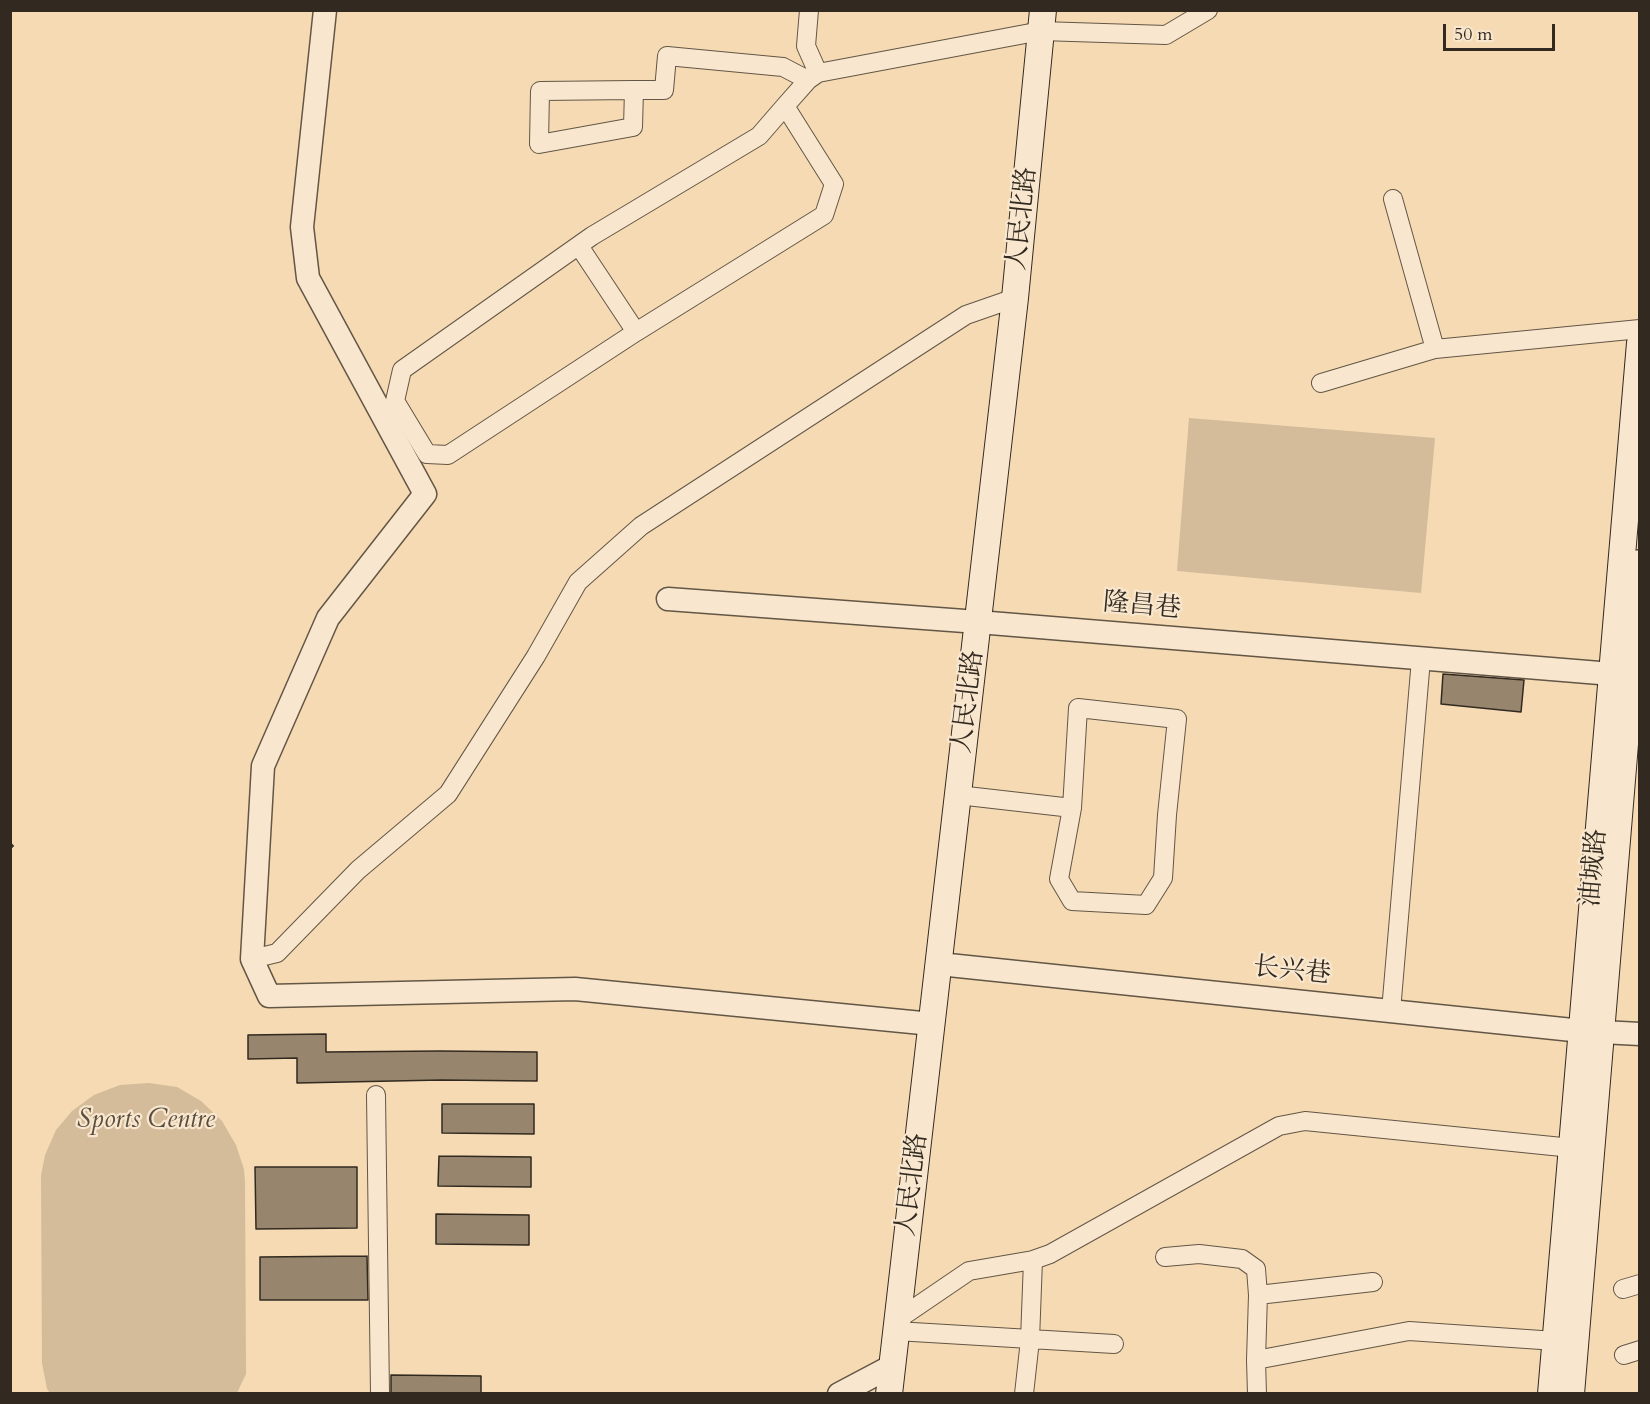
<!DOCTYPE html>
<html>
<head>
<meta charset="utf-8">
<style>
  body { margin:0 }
  #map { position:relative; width:1650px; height:1404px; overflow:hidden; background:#f5dab4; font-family:Cardo,serif }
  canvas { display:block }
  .frame { position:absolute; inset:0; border:12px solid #322a20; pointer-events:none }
  .scale { position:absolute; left:1443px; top:24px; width:112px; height:27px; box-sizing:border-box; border:3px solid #322a20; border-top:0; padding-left:8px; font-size:18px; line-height:21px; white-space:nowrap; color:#322a20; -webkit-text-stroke:4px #f8e7ce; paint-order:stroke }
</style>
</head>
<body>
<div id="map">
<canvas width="1650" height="1404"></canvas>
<div class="frame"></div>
<div class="scale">50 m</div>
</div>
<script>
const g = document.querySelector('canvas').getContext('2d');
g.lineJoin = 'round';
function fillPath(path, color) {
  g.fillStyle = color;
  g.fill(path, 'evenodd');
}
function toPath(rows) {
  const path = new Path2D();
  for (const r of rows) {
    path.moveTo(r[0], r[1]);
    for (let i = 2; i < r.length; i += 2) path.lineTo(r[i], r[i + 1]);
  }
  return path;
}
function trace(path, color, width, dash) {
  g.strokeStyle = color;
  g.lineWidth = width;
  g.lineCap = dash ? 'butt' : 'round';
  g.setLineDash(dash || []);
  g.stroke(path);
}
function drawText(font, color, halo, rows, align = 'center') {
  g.font = font + ' Cardo,"Noto Serif SC",serif';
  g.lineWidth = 4.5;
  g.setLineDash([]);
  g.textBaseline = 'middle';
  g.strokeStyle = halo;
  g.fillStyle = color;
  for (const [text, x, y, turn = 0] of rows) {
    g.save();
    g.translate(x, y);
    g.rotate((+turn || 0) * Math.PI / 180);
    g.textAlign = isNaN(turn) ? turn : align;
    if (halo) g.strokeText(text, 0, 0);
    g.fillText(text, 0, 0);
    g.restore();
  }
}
fillPath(toPath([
  [1189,418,1435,438,1421,593,1177,571],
  [149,1083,177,1087,201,1101,222,1121,236,1145,244,1169,245,1182,246,1374,237,1393,50,1393,47,1389,42,1363,41,1176,45,1155,56,1130,72,1111,94,1095,120,1085]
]), '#d4bc9b');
const building = toPath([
  [1443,674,1524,680,1521,712,1441,704,1443,674],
  [326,1034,326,1052,440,1051,537,1052,537,1081,441,1080,297,1083,297,1058,248,1059,248,1035,326,1034],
  [442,1104,534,1104,534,1134,442,1133,442,1104],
  [439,1156,531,1157,531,1187,438,1186,439,1156],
  [255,1167,357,1167,357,1228,256,1229,255,1167],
  [436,1214,529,1215,529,1245,436,1244,436,1214],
  [367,1256,368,1300,260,1300,260,1257,367,1256],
  [391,1375,481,1376,481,1394,391,1394,391,1375]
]);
fillPath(building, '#97866d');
trace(building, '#322a20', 1.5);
const minor = toPath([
  [809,10,806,46,818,73],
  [634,90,633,127,539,144,540,91,634,90,664,90,667,56,783,67,808,80],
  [785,106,834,184,824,215,636,332,448,455,427,454,395,401,402,370,592,236,759,136,785,106,808,80,818,73,1041,31,1166,35,1208,10],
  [1393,199,1435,349],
  [579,246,636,332],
  [1321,383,1435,349,1640,329],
  [958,795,1072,808,1078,708,1177,719,1167,815,1163,878,1146,905,1072,901,1059,879,1072,808],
  [252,959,277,953,358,870,448,794,536,656,578,582,641,526,966,315,1015,298],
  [1391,1011,1421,659],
  [376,1095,380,1394],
  [1165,1257,1199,1254,1242,1259,1256,1269,1258,1295,1256,1360],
  [1623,1289,1640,1284],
  [1258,1295,1373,1282],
  [897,1320,969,1271,1033,1260,1050,1254,1279,1126,1305,1121,1572,1148],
  [896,1331,1114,1344],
  [1624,1355,1640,1350],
  [1024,1394,1030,1340,1033,1260],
  [1257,1394,1256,1360,1409,1331,1556,1341]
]);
const tertiary = toPath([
  [325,10,302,227,308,278,425,494,328,618,263,766,252,959,269,996,575,989,932,1024],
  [668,599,978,622,1612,674],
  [939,964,1582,1031,1640,1034],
  [839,1394,892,1366]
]);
const secondary = toPath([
  [889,1394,1015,298,1043,10],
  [1551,1394,1640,343],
  [1571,1394,1640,563]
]);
trace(minor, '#635645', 20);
trace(tertiary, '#635645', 25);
trace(secondary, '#322a20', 28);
trace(toPath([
  [10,848,15,843]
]), '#322a20', 3, [4.5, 3]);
trace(minor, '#f8e7ce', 18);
trace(tertiary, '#f8e7ce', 22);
trace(secondary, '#f8e7ce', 26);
drawText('26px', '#322a20', '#f8e7ce', [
  ["人民北路",1023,219,-84],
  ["隆昌巷",1142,607,5],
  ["人民北路",969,702,-83],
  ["油城路",1595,868,-85],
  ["长兴巷",1292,972,6],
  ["人民北路",913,1185,-83]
]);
drawText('italic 26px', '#5a4e3f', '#f8e7ce', [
  ["Sports Centre",146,1121]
]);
</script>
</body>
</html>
